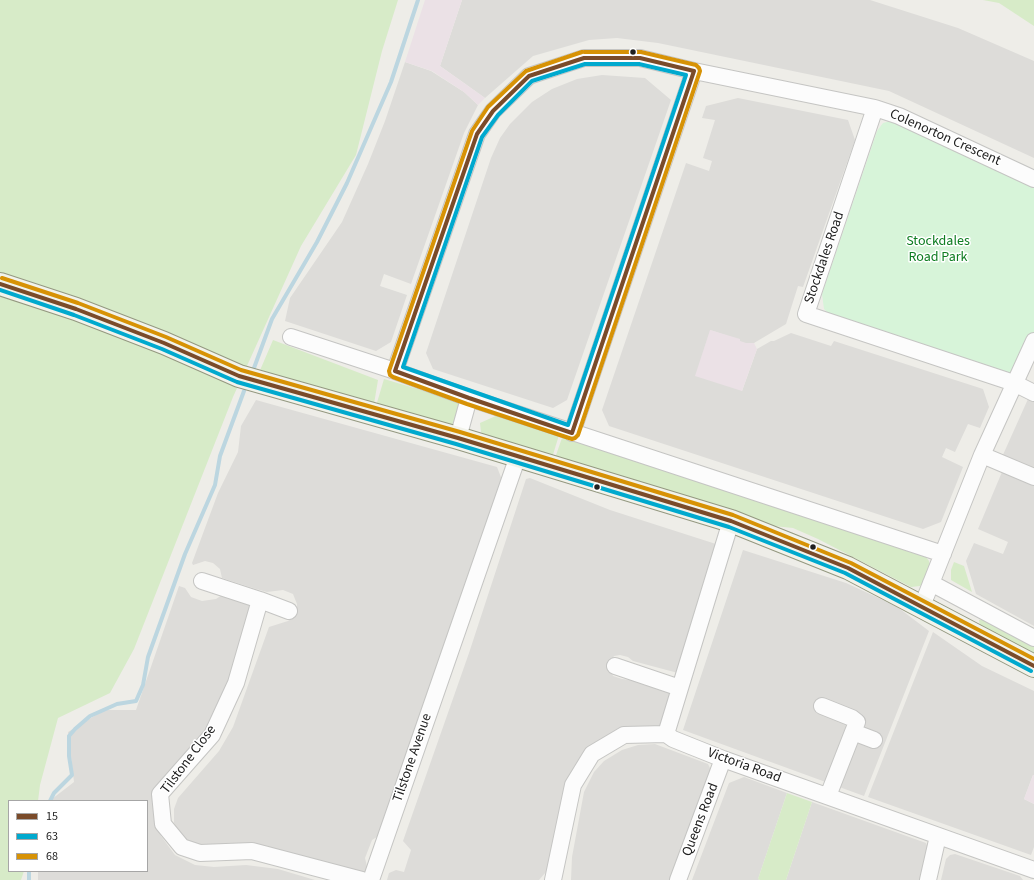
<!DOCTYPE html>
<html>
<head>
<meta charset="utf-8">
<style>
  body { margin:0 }
  #map { position:relative; width:1034px; height:880px; overflow:hidden; background:#eeede8; font-family:"Source Sans 3",sans-serif }
  canvas { display:block }
  .legend { position:absolute; left:8px; top:800px; width:140px; height:72px; box-sizing:border-box; background:#fff; border:1px solid #a6a6a6; margin:0; padding:5px 7px; list-style:none; font-size:12px; color:#202020 }
  .legend li { display:flex; align-items:center; gap:8px; height:20px }
  .legend b { width:20px; border:1px solid #a6a6a6 }
</style>
</head>
<body>
<div id="map">
<canvas width="1034" height="880"></canvas>
<ul class="legend">
<li><b style="height:5px;background:#7a4b2a"></b>15</li>
<li><b style="height:5px;background:#00a9ce"></b>63</li>
<li><b style="height:5px;background:#d79205"></b>68</li>
</ul>
</div>
<script>
const g = document.querySelector('canvas').getContext('2d');
g.lineJoin = 'round';
function fillPath(path, color) {
  g.fillStyle = color;
  g.fill(path, 'evenodd');
}
function toPath(rows) {
  const path = new Path2D();
  for (const r of rows) {
    path.moveTo(r[0], r[1]);
    for (let i = 2; i < r.length; i += 2) path.lineTo(r[i], r[i + 1]);
  }
  return path;
}
function trace(path, color, width, dash) {
  g.strokeStyle = color;
  g.lineWidth = width;
  g.lineCap = dash ? 'butt' : 'round';
  g.setLineDash(dash || []);
  g.stroke(path);
}
function drawText(font, color, halo, rows, align = 'center') {
  g.font = font + ' "Source Sans 3",sans-serif';
  g.lineWidth = 3;
  g.setLineDash([]);
  g.textBaseline = 'middle';
  g.strokeStyle = halo;
  g.fillStyle = color;
  for (const [text, x, y, turn = 0] of rows) {
    g.save();
    g.translate(x, y);
    g.rotate((+turn || 0) * Math.PI / 180);
    g.textAlign = isNaN(turn) ? turn : align;
    if (halo) g.strokeText(text, 0, 0);
    g.fillText(text, 0, 0);
    g.restore();
  }
}
fillPath(toPath([
  [462,0,870,0,958,28,1034,61,1034,158,889,91,658,43,617,38,589,40,533,56,485,98,440,66],
  [405,62,431,71,464,92,478,105,464,133,411,284,384,274,380,286,407,295,391,342,376,351,285,321,290,298,342,222,368,164,385,121],
  [602,75,645,78,671,100,567,400,553,408,433,369,426,353,491,158,500,138,510,124,532,102,552,89,577,79],
  [738,98,848,120,855,140,803,287,798,286,786,324,754,343,746,344,739,341,740,340,710,330,742,391,757,349,771,341,774,341,791,333,831,346,834,341,983,389,989,407,980,428,968,424,955,452,946,448,942,457,963,467,941,522,923,529,609,426,602,410,686,163,709,171,712,161,703,158,715,120,702,118,706,106],
  [1028,399,1034,402,1034,472,1002,457],
  [256,400,497,467,504,485,385,832,372,840,365,858,368,871,366,877,212,848,187,842,181,836,174,823,174,809,178,798,219,751,233,727,269,627,288,621,297,612,297,604,293,594,283,590,267,592,256,589,222,578,220,569,213,563,205,561,193,565,192,563,218,493,238,452,241,426],
  [1002,472,1034,482,1034,626,976,594,966,561,974,543,1003,554,1008,542,978,529],
  [530,478,610,510,719,545,678,673,633,661,628,657,620,655,614,656,610,663,611,671,613,676,622,679,631,680,667,691,671,695,660,726,616,731,592,747,578,762,568,785,552,865,539,880,387,880,389,873,396,870,404,872,411,850,403,841,469,653,526,479],
  [743,550,846,583,896,606,929,631,864,796,683,730],
  [179,586,185,588,191,597,202,601,216,599,222,595,254,605,218,716,165,785,156,819,161,836,175,855,195,865,214,867,246,865,278,869,315,880,38,880,38,871,147,871,147,801,51,801,52,799,74,782,68,732,104,710,136,710],
  [933,632,982,666,1034,691,1034,775,1033,775,1024,799,1034,804,1034,847,1031,855,868,797],
  [655,744,708,764,713,774,674,880,571,880,572,857,584,792,594,772,604,761,622,750,638,745],
  [744,777,787,793,758,879,760,880,692,880,729,783],
  [812,802,926,843,929,851,923,880,786,880],
  [955,854,1020,876,1023,880,941,880,946,859,950,855]
]), '#dddcd9');
fillPath(toPath([
  [425,0,462,0,440,66,485,98,478,105,464,92,432,71,405,62],
  [710,330,740,339,740,341,746,343,754,343,757,349,742,391,695,376],
  [1033,775,1034,775,1034,804,1024,799]
]), '#ebe1e6');
fillPath(toPath([
  [0,0,398,0,382,51,356,155,301,246,233,397,134,649,110,693,58,718,40,785,38,801,9,801,9,871,24,871,21,880,0,880],
  [983,0,1034,0,1034,26,999,3],
  [273,340,378,380,374,404,258,375],
  [384,379,465,403,460,420,453,424,445,425,376,406],
  [498,415,559,435,552,458,487,438,481,432,480,423],
  [563,435,922,552,929,561,931,571,928,578,920,586,911,587,818,539,793,528,764,525,555,458],
  [954,562,964,566,972,592,951,580,951,570],
  [979,620,987,620,1034,645,1034,657,980,626],
  [787,793,812,802,786,880,760,880,758,879]
]), '#d7ebc8');
fillPath(toPath([
  [891,121,1034,183,1034,335,1012,373,1005,375,833,318,824,309,822,294,877,131,883,123]
]), '#d7f4d9');
trace(toPath([
  [254,368,272,319,317,242,347,183,391,82,418,0],
  [50,801,54,793,72,775,69,756,69,736,75,729,90,716,117,704,136,701,143,685,148,657,185,554,215,485,220,456,244,391],
  [29,880,29,871]
]), '#bcd6e0', 4);
const minor = toPath([
  [875,108,806,314,1014,383,1034,393],
  [291,337,395,371],
  [572,433,694,71],
  [458,438,469,398],
  [982,455,1034,477],
  [731,521,666,734,673,739,723,759,1034,870],
  [943,554,469,398,395,371,477,134,493,111,529,76,584,58,640,58,694,71,875,108,899,116,1034,179],
  [202,581,260,600,236,683,212,735,160,794,163,824,182,847,200,853,252,851,362,880],
  [931,583,1034,638],
  [260,600,289,611],
  [922,606,982,455,1034,341],
  [615,666,680,688],
  [822,706,852,718,857,722,853,732],
  [828,796,853,732,874,740],
  [371,880,518,456],
  [553,880,573,785,592,754,624,735,666,734],
  [678,880,723,759],
  [928,880,938,836]
]);
const secondary = toPath([
  [0,284,76,309,164,343,239,376,458,438,731,521,848,568,1034,666]
]);
trace(minor, '#c5c5c3', 18);
trace(secondary, '#949880', 24);
trace(minor, '#fcfcfc', 16);
trace(secondary, '#f2f3eb', 22);
trace(toPath([
  [0,284,76,309,164,343,239,376,458,438,731,521,848,568,1034,666],
  [572,433,469,398,395,371,477,134,493,111,529,76,584,58,640,58,694,71],
  [572,433,694,71]
]), '#7a4b2a', 4);
trace(toPath([
  [585,64,639,64,686,75,568,425,403,367,482,137,498,115,532,81,585,64],
  [0,290,74,315,162,349,237,382,456,444,729,527,845,573,1031,671]
]), '#00a9ce', 4);
trace(toPath([
  [582,52,526,71,488,107,472,131,389,371,390,375,393,377,467,404,572,439,575,438,578,435,700,71,699,68,696,65,641,52,584,52],
  [2,278,78,303,166,337,241,370,460,432,733,515,851,563,1034,659]
]), '#d79205', 4);
for (const [x, y, r, color] of [
  [633,52,3.5,"#202020"],
  [597,487,3.5,"#202020"],
  [813,547,3.5,"#202020"]
]) {
  const dot = new Path2D();
  dot.arc(x, y, r, 0, 2 * Math.PI);
  g.fillStyle = color;
  g.fill(dot);
  trace(dot, '#fff', 1.5);
}
drawText('14px', '#202020', '#fff', [
  ["Colenorton Crescent",945,138,24],
  ["Stockdales Road",825,258,-71],
  ["Tilstone Avenue",413,758,-71],
  ["Tilstone Close",189,760,-53],
  ["Victoria Road",744,766,20],
  ["Queens Road",701,820,-69]
]);
drawText('14px', '#0e7d21', '#fff', [
  ["Stockdales",938,242],
  ["Road Park",938,258]
]);
</script>
</body>
</html>
